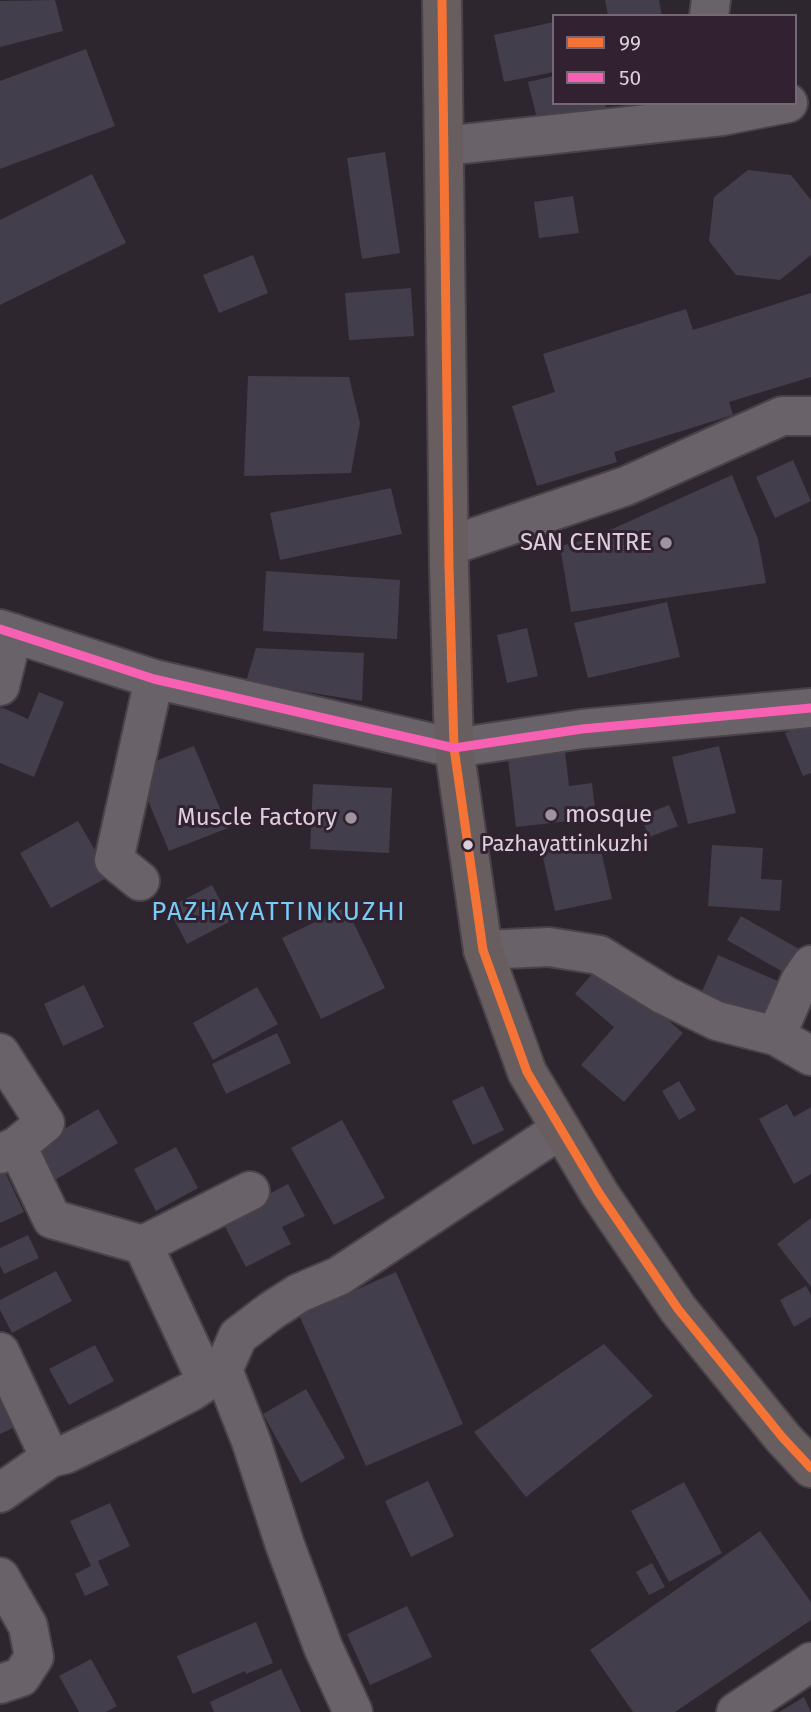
<!DOCTYPE html>
<html>
<head>
<meta charset="utf-8">
<style>
  body { margin:0 }
  #map { position:relative; width:811px; height:1712px; overflow:hidden; background:#2e262e; font-family:"Fira Sans",sans-serif }
  canvas { display:block }
  .legend { position:absolute; left:552px; top:14px; width:245px; height:91px; box-sizing:border-box; background:#322231; border:2px solid #766875; margin:0; padding:9px 12px; list-style:none; font-size:21px; color:#dbd0da }
  .legend li { display:flex; align-items:center; gap:14px; height:35px }
  .legend b { width:35px; border:2px solid #766875 }
</style>
</head>
<body>
<div id="map">
<canvas width="811" height="1712"></canvas>
<ul class="legend">
<li><b style="height:9px;background:#f57335"></b>99</li>
<li><b style="height:9px;background:#f860b3"></b>50</li>
</ul>
</div>
<script>
const g = document.querySelector('canvas').getContext('2d');
g.lineJoin = 'round';
function fillPath(path, color) {
  g.fillStyle = color;
  g.fill(path, 'evenodd');
}
function toPath(rows) {
  const path = new Path2D();
  for (const r of rows) {
    path.moveTo(r[0], r[1]);
    for (let i = 2; i < r.length; i += 2) path.lineTo(r[i], r[i + 1]);
  }
  return path;
}
function trace(path, color, width, dash) {
  g.strokeStyle = color;
  g.lineWidth = width;
  g.lineCap = dash ? 'butt' : 'round';
  g.setLineDash(dash || []);
  g.stroke(path);
}
function drawText(font, color, halo, rows, align = 'center') {
  g.font = font + ' "Fira Sans",sans-serif';
  g.lineWidth = 6;
  g.setLineDash([]);
  g.textBaseline = 'middle';
  g.strokeStyle = halo;
  g.fillStyle = color;
  for (const [text, x, y, turn = 0] of rows) {
    g.save();
    g.translate(x, y);
    g.rotate((+turn || 0) * Math.PI / 180);
    g.textAlign = isNaN(turn) ? turn : align;
    if (halo) g.strokeText(text, 0, 0);
    g.fillText(text, 0, 0);
    g.restore();
  }
}
fillPath(toPath([
  [55,0,63,31,0,47,0,1],
  [605,0,659,0,662,16,608,16],
  [554,22,554,72,504,82,494,35],
  [86,49,115,126,0,169,0,81],
  [554,76,554,103,605,103,608,115,540,131,528,82],
  [385,152,400,253,362,259,347,158],
  [748,170,791,175,811,200,811,255,780,280,736,275,709,241,714,197],
  [92,174,126,243,0,305,0,220],
  [573,196,579,233,539,238,534,202],
  [253,255,268,293,219,313,203,275],
  [411,288,414,336,349,340,345,293],
  [811,293,811,377,729,402,733,415,614,452,617,462,537,486,512,406,555,392,543,354,686,309,693,330],
  [248,376,349,377,360,423,351,473,244,476],
  [793,460,811,501,775,518,756,477],
  [732,475,758,539,766,583,571,612,560,546,590,539],
  [391,488,402,534,280,560,270,513],
  [266,571,400,580,397,639,263,631],
  [667,602,680,657,588,678,574,623],
  [527,628,538,676,507,683,497,635],
  [256,648,364,653,362,701,246,682],
  [39,692,64,702,34,777,0,763,0,709,1,707,28,719],
  [811,722,811,773,803,776,785,733],
  [564,743,569,786,592,783,596,818,516,827,507,750],
  [194,746,228,828,169,851,135,769],
  [719,746,736,813,688,824,672,757],
  [313,784,392,788,389,853,310,849],
  [669,805,678,826,649,837,641,816],
  [78,821,110,876,51,908,20,853],
  [598,837,612,899,555,911,541,849],
  [712,845,763,848,761,879,782,880,780,911,708,906],
  [212,885,231,921,187,944,168,908],
  [346,907,385,988,321,1019,282,938],
  [741,916,799,949,785,973,727,940],
  [718,955,780,982,761,1023,700,996],
  [601,963,683,1033,624,1102,581,1065,614,1027,575,994],
  [84,985,104,1027,63,1046,44,1004],
  [257,987,278,1024,213,1060,193,1023],
  [277,1033,291,1063,226,1094,212,1064],
  [679,1081,696,1110,679,1120,662,1091],
  [483,1086,504,1130,473,1145,452,1101],
  [787,1104,794,1117,811,1107,811,1174,794,1184,759,1119],
  [98,1109,118,1143,53,1181,37,1145],
  [342,1120,385,1198,334,1225,291,1148],
  [176,1147,198,1188,156,1211,134,1169],
  [5,1172,24,1212,0,1223,0,1174],
  [288,1184,305,1216,282,1227,291,1244,246,1267,221,1219],
  [811,1218,811,1287,777,1244],
  [28,1235,39,1258,4,1274,0,1265,0,1248],
  [56,1271,72,1301,12,1333,0,1310,0,1300],
  [396,1272,463,1424,366,1466,299,1315],
  [806,1286,811,1295,811,1317,794,1327,780,1300],
  [604,1344,653,1396,526,1497,474,1432],
  [95,1345,114,1381,69,1405,49,1369],
  [306,1389,345,1458,301,1483,263,1414],
  [5,1396,19,1425,0,1434,0,1398],
  [428,1481,454,1536,411,1557,385,1501],
  [684,1482,722,1553,669,1582,631,1511],
  [110,1503,130,1546,98,1561,109,1585,85,1596,75,1574,91,1566,70,1521],
  [760,1531,811,1602,811,1620,675,1712,633,1712,590,1650],
  [652,1563,665,1587,649,1595,636,1572],
  [407,1606,432,1657,370,1685,347,1634],
  [256,1622,273,1663,246,1674,245,1671,193,1694,177,1656],
  [91,1659,117,1706,106,1712,79,1712,59,1676],
  [281,1669,301,1712,214,1712,210,1702],
  [804,1697,811,1712,779,1712]
]), '#433e4c');
const minor = toPath([
  [709,16,711,0],
  [444,146,722,116,788,103],
  [449,546,626,486,782,416,811,416],
  [0,629,154,679,454,748,582,729,811,708],
  [0,686,13,633],
  [140,881,114,860,154,679],
  [483,950,549,947,599,955,664,995,717,1021,776,1036,811,1056],
  [776,1036,800,981,811,965],
  [0,1053,45,1123,17,1146],
  [0,1154,17,1146,52,1219,143,1245,206,1380],
  [143,1245,250,1191],
  [0,1352,50,1458],
  [0,1493,50,1458,66,1454,128,1424,192,1391,223,1370],
  [0,1577,28,1626,34,1657,21,1677,0,1684],
  [353,1712,323,1647,285,1545,251,1441,223,1370,238,1336,271,1311,299,1293,339,1276,561,1129],
  [736,1712,811,1662]
]);
const major = toPath([
  [442,0,449,567,454,748,483,950,527,1072,599,1193,678,1309,783,1438,811,1468]
]);
trace(minor, '#494249', 42);
trace(major, '#494249', 42);
trace(minor, '#696268', 38);
trace(major, '#685d5f', 38);
trace(toPath([
  [442,0,449,567,454,748,483,950,527,1072,599,1193,678,1309,783,1438,811,1468]
]), '#f57335', 9);
trace(toPath([
  [0,629,154,679,454,748,582,729,811,708]
]), '#f860b3', 9);
for (const [x, y, r, color] of [
  [666,543,7,"#9e949e"],
  [551,815,7,"#9e949e"],
  [351,818,7,"#9e949e"],
  [468,845,6,"#dbd0da"]
]) {
  const dot = new Path2D();
  dot.arc(x, y, r, 0, 2 * Math.PI);
  g.fillStyle = color;
  g.fill(dot);
  trace(dot, '#322231', 2.5);
}
drawText('22px', '#dbd0da', '#322231', [
  ["Pazhayattinkuzhi",481,845]
], 'left');
drawText('24px', '#dbd0da', '#322231', [
  ["SAN CENTRE",652,543],
  ["mosque",565,815,"left"],
  ["Muscle Factory",337,818]
], 'right');
g.letterSpacing = '2px';
drawText('26px', '#76cdf4', '#322231', [
  ["PAZHAYATTINKUZHI",279,913]
]);
g.letterSpacing = '0px';
</script>
</body>
</html>
